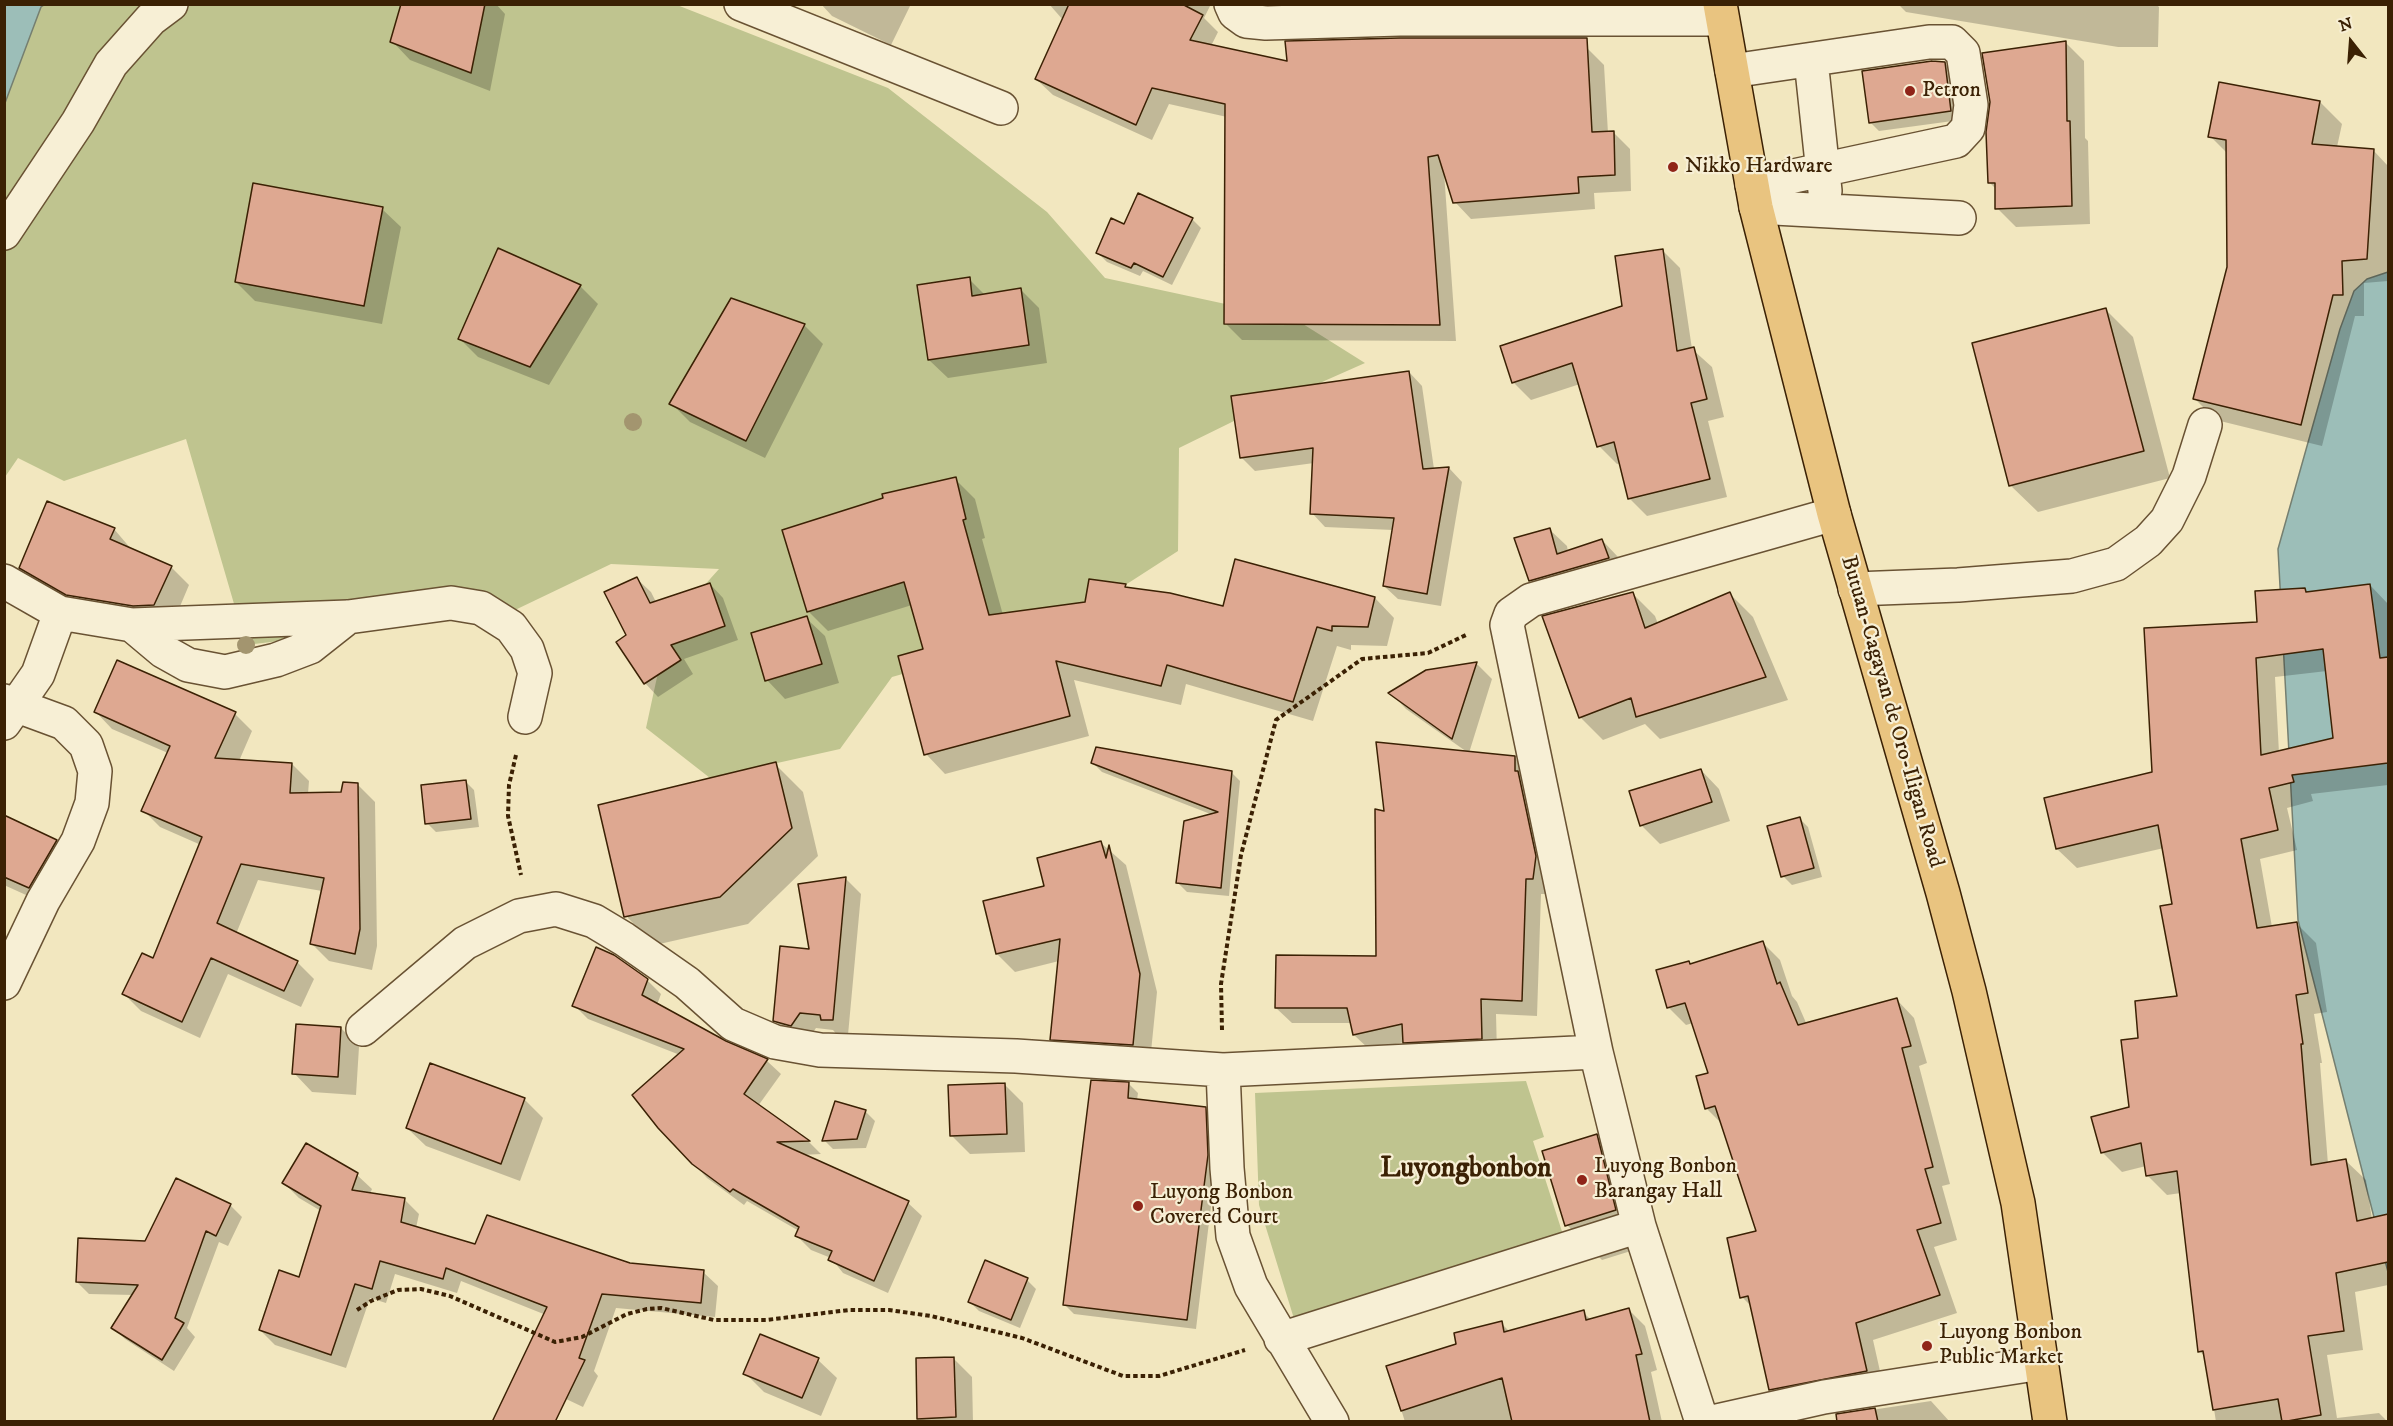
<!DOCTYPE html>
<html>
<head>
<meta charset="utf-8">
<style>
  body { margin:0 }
  #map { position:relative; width:2393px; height:1426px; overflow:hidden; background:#f2e7bf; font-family:"IM FELL DW Pica",serif }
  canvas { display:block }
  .frame { position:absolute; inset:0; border:6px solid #3b2104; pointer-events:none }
  .north { position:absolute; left:2321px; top:12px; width:60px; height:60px; -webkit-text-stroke:4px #f7efd5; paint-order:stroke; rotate:343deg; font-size:16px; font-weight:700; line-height:24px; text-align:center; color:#3b2104 }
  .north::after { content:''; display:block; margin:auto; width:21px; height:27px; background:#3b2104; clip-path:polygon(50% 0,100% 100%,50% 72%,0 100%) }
</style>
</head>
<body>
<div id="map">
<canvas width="2393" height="1426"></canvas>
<div class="frame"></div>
<div class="north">N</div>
</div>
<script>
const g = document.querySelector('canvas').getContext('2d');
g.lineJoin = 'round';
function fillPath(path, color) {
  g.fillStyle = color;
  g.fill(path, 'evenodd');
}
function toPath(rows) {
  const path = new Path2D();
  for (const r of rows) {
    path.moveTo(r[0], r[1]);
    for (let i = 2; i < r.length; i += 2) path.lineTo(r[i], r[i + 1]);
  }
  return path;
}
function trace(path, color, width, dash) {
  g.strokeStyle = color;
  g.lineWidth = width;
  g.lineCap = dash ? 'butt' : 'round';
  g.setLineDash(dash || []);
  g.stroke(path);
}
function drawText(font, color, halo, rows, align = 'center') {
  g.font = font + ' "IM FELL DW Pica",serif';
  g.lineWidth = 4.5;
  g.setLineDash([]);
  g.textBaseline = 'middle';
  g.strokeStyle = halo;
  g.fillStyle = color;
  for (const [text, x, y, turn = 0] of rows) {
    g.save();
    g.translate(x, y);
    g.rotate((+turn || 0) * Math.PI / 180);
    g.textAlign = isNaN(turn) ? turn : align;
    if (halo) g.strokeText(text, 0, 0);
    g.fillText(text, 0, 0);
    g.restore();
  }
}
fillPath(toPath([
  [44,5,677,5,888,88,1047,212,1105,278,1295,319,1365,363,1234,421,1179,448,1178,551,1054,631,892,677,840,749,710,778,646,728,668,626,719,569,611,564,515,610,495,615,246,645,186,439,64,481,18,458,5,477,4,103,41,6],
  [1526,1081,1544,1137,1533,1141,1565,1241,1295,1322,1259,1205,1255,1093]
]), '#bfc48f');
const water = toPath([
  [5,4,44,5,41,7,5,103,5,4],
  [2388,272,2388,1272,2298,920,2278,549,2340,329,2354,291,2367,279,2388,272]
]);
fillPath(water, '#9cbeb8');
trace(water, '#757f70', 1.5);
fillPath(toPath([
  [402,4,496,4,505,14,490,91,410,60,392,41],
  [821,4,911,4,891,45,832,16],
  [1211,4,1204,18,1218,32,1211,46,1289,62,1587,48,1604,65,1608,133,1613,132,1630,149,1631,191,1594,193,1595,209,1471,219,1455,202,1444,172,1456,341,1242,340,1225,323,1227,117,1169,104,1152,140,1053,95,1036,79,1063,20,1049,4],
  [1284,4,1405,4,1299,20],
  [1898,4,2156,4,2159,7,2158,47,2118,47,1906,12],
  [2066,43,2084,61,2085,138,2088,141,2090,224,2016,227,1997,208,1997,190,1989,182],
  [1945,63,1954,73,1960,120,1879,131,1870,122],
  [2320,102,2342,124,2337,147,2373,150,2388,166,2388,281,2364,283,2364,316,2355,316,2322,446,2216,420,2194,398,2229,267,2228,154,2210,136],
  [382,209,401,227,382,324,255,301,236,282],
  [1192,219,1201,228,1172,285,1143,271,1140,276,1107,262,1098,253,1125,226],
  [1662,250,1680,268,1692,349,1712,367,1724,417,1708,421,1727,497,1647,516,1629,498,1621,463,1617,464,1599,446,1580,384,1531,400,1513,382,1623,307],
  [969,279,985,295,1020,289,1039,308,1047,363,948,378,929,360],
  [580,286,598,304,549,385,478,357,460,339],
  [732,300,804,325,823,344,765,458,690,422,671,403],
  [2106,310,2133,337,2170,478,2038,512,2010,485],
  [1409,372,1422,386,1434,469,1449,468,1462,482,1441,606,1398,599,1384,586,1393,530,1325,527,1312,513,1314,463,1255,471,1241,457],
  [955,479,975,499,985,538,982,539,1003,615,1086,604,1125,586,1128,589,1224,608,1375,598,1394,618,1387,646,1351,645,1351,650,1337,646,1313,721,1186,684,1181,705,1074,680,1089,736,945,774,926,754,925,650,912,605,828,631,808,611],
  [114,529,132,550,171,567,189,585,173,623,86,613,39,586,20,567],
  [1550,530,1567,546,1568,552,1602,540,1618,557,1624,575,1547,597,1530,580],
  [637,579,651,592,656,602,710,584,723,598,738,640,684,659,693,674,658,697,645,683,628,636],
  [2370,585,2388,604,2388,785,2311,794,2313,801,2287,808,2297,850,2260,859,2272,927,2296,923,2316,943,2327,1012,2314,1014,2322,1063,2320,1063,2328,1164,2346,1161,2366,1180,2372,1219,2388,1216,2388,1285,2355,1292,2363,1350,2327,1355,2337,1418,2379,1413,2388,1422,2216,1422,2206,1357,2199,1351,2181,1193,2167,1195,2147,1175,2146,1166,2122,1172,2102,1152,2131,1109,2139,1039,2179,998,2174,905,2164,848,2077,868,2057,849,2153,773,2259,623,2305,590,2308,593],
  [2327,671,2335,739,2279,753,2275,677],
  [1632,593,1655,616,1658,624,1730,594,1753,617,1788,700,1660,739,1645,724,1603,740,1580,717],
  [806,618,825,636,839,683,785,699,767,680,753,634],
  [1477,664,1492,679,1469,753,1514,757,1530,773,1548,894,1541,894,1537,1016,1496,1014,1497,1054,1420,1058,1404,1042,1370,1050,1354,1035,1352,1023,1292,1023,1276,1008,1377,958,1385,813,1467,752,1406,709,1391,693,1426,672],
  [95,711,235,714,252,731,239,761,292,764,309,781,308,794,342,793,358,785,375,802,377,946,372,970,329,961,312,944,322,891,258,880,236,934,297,962,314,979,301,1007,228,974,200,1038,141,1011,124,994,153,960,201,845,160,827,143,810,168,753,112,729],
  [1093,763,1231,772,1240,781,1229,896,1187,892,1178,883,1213,815,1102,772],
  [775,764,803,792,818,856,748,924,655,945,628,918,600,806],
  [1701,770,1719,789,1730,821,1660,844,1641,825],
  [465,781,474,790,479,827,436,832,427,823],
  [4,817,56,841,75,859,48,905,4,885],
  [1799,818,1808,827,1822,877,1792,885,1783,876],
  [1101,843,1126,865,1157,992,1150,1062,1070,1057,1052,1039,1059,961,1015,972,997,954,985,902,1046,887],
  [845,878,861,894,848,1035,838,1036,833,1030,816,1028,807,1041,790,1036,774,1020],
  [1762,942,1780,960,1792,996,1797,1002,1807,1025,1897,1000,1914,1018,1927,1063,1919,1066,1950,1184,1942,1186,1957,1240,1934,1247,1957,1313,1873,1340,1884,1389,1788,1407,1770,1389,1752,1307,1742,1297,1758,1232,1723,1125,1706,1108,1710,1074,1693,1023,1686,1025,1668,1007,1689,962,1691,965],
  [647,980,661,994,657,1005,725,1043,767,1061,781,1074,758,1106,809,1142,821,1154,802,1155,908,1203,922,1216,888,1293,843,1273,831,1258,811,1250,797,1236,799,1231,747,1201,744,1205,707,1178,693,1163,680,1055,588,1019,574,1005],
  [341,1028,359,1047,356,1095,312,1092,294,1073],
  [1004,1084,1023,1103,1025,1152,970,1154,951,1135],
  [1129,1084,1138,1093,1137,1100,1205,1108,1214,1117,1216,1165,1196,1329,1074,1314,1064,1304],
  [524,1099,543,1118,520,1181,426,1146,407,1128],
  [836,1103,866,1112,875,1121,866,1148,833,1149,824,1140],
  [1597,1136,1632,1171,1650,1245,1602,1260,1567,1225],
  [306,1145,357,1175,372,1189,370,1194,404,1199,419,1214,416,1228,476,1246,703,1272,718,1286,715,1317,616,1308,594,1371,598,1376,583,1407,545,1389,546,1315,461,1281,457,1293,395,1274,386,1303,370,1298,346,1368,275,1345,260,1330,300,1278,321,1211,299,1198,284,1183],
  [177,1180,230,1205,242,1217,228,1246,219,1242,187,1328,195,1337,174,1371,125,1339,113,1327,133,1295,89,1294,77,1282,146,1242],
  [986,1262,1027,1280,1036,1289,1020,1328,979,1311,970,1302],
  [1629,1310,1645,1326,1657,1370,1651,1372,1662,1422,1405,1422,1388,1367,1458,1345,1501,1323,1510,1332,1583,1312,1591,1320],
  [953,1358,972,1377,973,1422,922,1422,919,1418],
  [818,1360,837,1378,821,1416,764,1392,745,1373],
  [1931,1401,1950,1422,1839,1422,1838,1415]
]), '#0003');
const building = toPath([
  [401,4,485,4,471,73,390,42,401,4],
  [1069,4,1182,4,1203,15,1190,40,1287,61,1285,41,1400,38,1587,38,1592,132,1614,131,1615,175,1578,177,1579,193,1453,203,1438,155,1428,157,1440,325,1224,324,1225,104,1152,88,1136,125,1035,79,1069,4],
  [2066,41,2067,121,2070,121,2072,206,1995,209,1995,183,1988,183,1986,132,1990,102,1982,53,2066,41],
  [1932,61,1945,62,1951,111,1869,123,1862,71,1932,61],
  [2219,82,2320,101,2312,144,2374,149,2367,259,2342,261,2343,295,2333,295,2301,425,2193,399,2227,267,2226,140,2208,137,2219,82],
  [253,183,383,207,364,306,235,282,253,183],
  [1138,193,1193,218,1163,277,1134,263,1131,268,1096,253,1111,218,1124,224,1138,193],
  [498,248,581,285,530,367,458,339,498,248],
  [1663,249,1677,351,1694,347,1707,399,1691,403,1710,479,1628,499,1614,442,1597,447,1572,363,1512,383,1500,346,1622,306,1615,256,1663,249],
  [970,277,972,296,1021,288,1029,345,928,360,917,285,970,277],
  [731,298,805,324,746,441,669,404,731,298],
  [2106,308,2144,451,2009,486,1972,343,2106,308],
  [1409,371,1423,469,1449,467,1427,594,1383,586,1394,518,1310,514,1313,448,1240,458,1231,396,1409,371],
  [956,477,966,519,963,520,989,615,1085,602,1089,579,1126,584,1125,587,1170,593,1223,606,1235,559,1375,597,1368,627,1332,626,1332,631,1317,627,1293,702,1167,665,1161,686,1056,661,1070,716,924,755,898,656,923,649,904,582,807,612,782,530,883,498,882,494,956,477],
  [47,501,115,528,110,539,172,566,154,605,133,606,66,595,19,568,47,501],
  [1550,528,1557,554,1602,539,1609,558,1529,581,1514,538,1550,528],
  [637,577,650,603,710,583,725,626,671,645,681,660,644,684,616,642,626,635,604,592,637,577],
  [2370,584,2380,658,2388,657,2388,763,2292,775,2294,782,2269,788,2278,830,2241,839,2257,928,2297,922,2308,993,2296,995,2303,1044,2301,1044,2311,1165,2346,1159,2357,1221,2388,1214,2388,1262,2336,1273,2344,1331,2308,1336,2321,1415,2282,1422,2278,1399,2213,1410,2203,1351,2198,1352,2177,1171,2146,1176,2141,1143,2101,1153,2091,1117,2129,1107,2121,1040,2138,1038,2135,1001,2177,996,2160,906,2172,904,2158,825,2056,849,2044,798,2152,772,2144,628,2257,622,2255,591,2305,588,2306,592,2370,584],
  [2323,649,2333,738,2261,755,2256,658,2323,649],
  [1633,592,1645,628,1730,592,1766,677,1636,717,1631,698,1579,718,1542,616,1633,592],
  [807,616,822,664,765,681,751,633,807,616],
  [117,660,236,712,215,758,292,763,290,793,341,792,343,782,358,783,360,929,355,954,310,944,324,878,241,864,217,923,298,961,284,991,211,958,182,1022,122,994,142,953,153,958,202,837,141,811,170,746,94,712,117,660],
  [1477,662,1452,739,1388,693,1426,670,1477,662],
  [1376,742,1515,756,1515,771,1518,771,1536,856,1533,879,1526,879,1522,1001,1481,999,1482,1039,1403,1043,1402,1024,1353,1035,1347,1008,1275,1008,1276,955,1376,956,1375,809,1384,811,1376,742],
  [1096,747,1232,771,1221,888,1176,883,1184,821,1218,812,1091,763,1096,747],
  [776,762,792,828,720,897,624,917,598,805,776,762],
  [1701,769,1712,802,1640,826,1629,791,1701,769],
  [466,780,471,819,425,824,421,785,466,780],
  [4,815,57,840,29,888,4,877,4,815],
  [1800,817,1814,868,1781,877,1767,826,1800,817],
  [1101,841,1106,858,1109,845,1140,974,1133,1045,1050,1040,1060,939,996,954,983,901,1044,886,1037,858,1101,841],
  [846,877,833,1020,821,1020,820,1015,800,1013,791,1026,773,1021,780,946,809,949,798,884,846,877],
  [1763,941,1777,984,1780,982,1798,1025,1897,998,1911,1046,1902,1048,1933,1167,1925,1169,1941,1223,1917,1230,1940,1295,1856,1323,1867,1371,1769,1390,1748,1296,1740,1298,1727,1238,1756,1231,1715,1106,1705,1109,1696,1076,1708,1073,1685,1003,1667,1008,1656,970,1689,961,1690,964,1763,941],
  [596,947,614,955,648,979,642,995,726,1041,768,1059,744,1094,810,1141,777,1142,909,1201,874,1281,828,1260,832,1251,795,1236,799,1227,733,1189,730,1192,692,1164,658,1128,632,1095,684,1049,572,1006,596,947],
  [296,1024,341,1027,338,1077,292,1074,296,1024],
  [430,1063,525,1098,501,1164,406,1128,430,1063],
  [1091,1080,1129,1082,1128,1098,1206,1107,1208,1155,1187,1320,1063,1305,1091,1080],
  [1005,1083,1007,1134,950,1136,948,1085,1005,1083],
  [835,1101,866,1110,857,1139,822,1141,835,1101],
  [1597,1134,1616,1210,1565,1226,1542,1151,1597,1134],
  [306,1143,358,1173,352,1190,405,1198,401,1222,475,1244,487,1215,630,1263,704,1270,701,1303,602,1294,579,1358,585,1360,555,1422,492,1422,547,1307,446,1268,443,1279,380,1261,372,1289,355,1284,331,1355,259,1330,279,1270,299,1277,321,1206,282,1183,306,1143],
  [176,1178,231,1204,216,1236,206,1231,175,1318,184,1323,162,1360,111,1328,138,1285,76,1282,78,1238,145,1241,176,1178],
  [985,1260,1028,1278,1011,1320,968,1302,985,1260],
  [1629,1308,1642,1354,1636,1355,1650,1422,1512,1422,1502,1378,1401,1411,1386,1366,1456,1344,1454,1333,1502,1321,1504,1332,1584,1310,1586,1320,1629,1308],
  [760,1334,819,1358,802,1398,743,1374,760,1334],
  [954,1357,956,1417,917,1419,916,1358,954,1357],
  [1875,1408,1878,1422,1837,1422,1836,1414,1875,1408]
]);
fillPath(building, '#dea891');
trace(building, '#3b2104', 1.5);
const minor = toPath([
  [741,4,1001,108],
  [1231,4,1235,13,1246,21,1266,23,1400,19,1722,19],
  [1811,60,1825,191],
  [1732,71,1929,42,1952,42,1963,53,1971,105,1968,128,1956,141,1752,185],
  [1756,207,1959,218],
  [4,233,78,122,111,64,151,19,171,4],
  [4,581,60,613,132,625,348,617,451,603,481,608,511,627,527,649,535,673,525,717],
  [1855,589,1958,585,2072,576,2116,564,2148,541,2167,520,2189,476,2205,425],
  [132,625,163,651,188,665,225,672,276,660,310,647,348,617],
  [4,701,64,723,86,745,95,771,92,803,78,841,43,901,4,983],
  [4,723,38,674,60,613],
  [363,1029,465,943,519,916,556,909,594,921,624,939,687,983,733,1024,775,1042,820,1050,1016,1056,1223,1070,1596,1052],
  [1223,1070,1227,1168,1233,1236,1251,1286,1332,1422],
  [1281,1339,1639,1226],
  [1702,1422,1639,1226,1596,1052,1507,625,1511,614,1531,600,1834,514],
  [1712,1422,1824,1397,2041,1363]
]);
const highway = toPath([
  [1720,4,1756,207,1834,514,1943,893,1969,991,2018,1203,2050,1422]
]);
trace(minor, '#695233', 36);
trace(highway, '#3b2104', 36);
trace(toPath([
  [516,755,509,785,508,816,521,875],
  [1222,1030,1221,984,1241,855,1276,720,1362,659,1428,653,1468,634],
  [357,1310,371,1301,398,1290,421,1289,450,1296,555,1342,582,1337,627,1314,647,1309,661,1308,714,1320,766,1320,849,1310,889,1310,931,1316,1022,1338,1123,1376,1159,1376,1245,1350]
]), '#3b2104', 4, [4.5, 3]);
trace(minor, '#f7efd5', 33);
trace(highway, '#e9c480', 33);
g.fillStyle = '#a3956f';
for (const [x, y] of [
  [633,422],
  [246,645]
]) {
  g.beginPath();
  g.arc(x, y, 9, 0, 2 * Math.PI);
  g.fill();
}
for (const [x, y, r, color] of [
  [1910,91,6,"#8f2418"],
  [1673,167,6,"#8f2418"],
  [1582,1180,6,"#8f2418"],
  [1138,1206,6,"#8f2418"],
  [1927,1346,6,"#8f2418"]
]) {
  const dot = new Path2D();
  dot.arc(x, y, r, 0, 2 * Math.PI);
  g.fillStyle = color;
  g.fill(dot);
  trace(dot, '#f7efd5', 2);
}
drawText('22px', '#3b2104', '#f7efd5', [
  ["Petron",1922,91],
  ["Nikko Hardware",1685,167],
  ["Luyong Bonbon",1594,1167],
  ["Barangay Hall",1594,1192],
  ["Luyong Bonbon",1150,1193],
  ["Covered Court",1150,1218],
  ["Luyong Bonbon",1939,1333],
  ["Public Market",1939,1358]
], 'left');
drawText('22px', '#3b2104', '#f7efd5', [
  ["Butuan-Cagayan de Oro-Iligan Road",1891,712,74]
]);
drawText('bold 28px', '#3b2104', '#f7efd5', [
  ["Luyongbonbon",1466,1170]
]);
</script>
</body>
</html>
